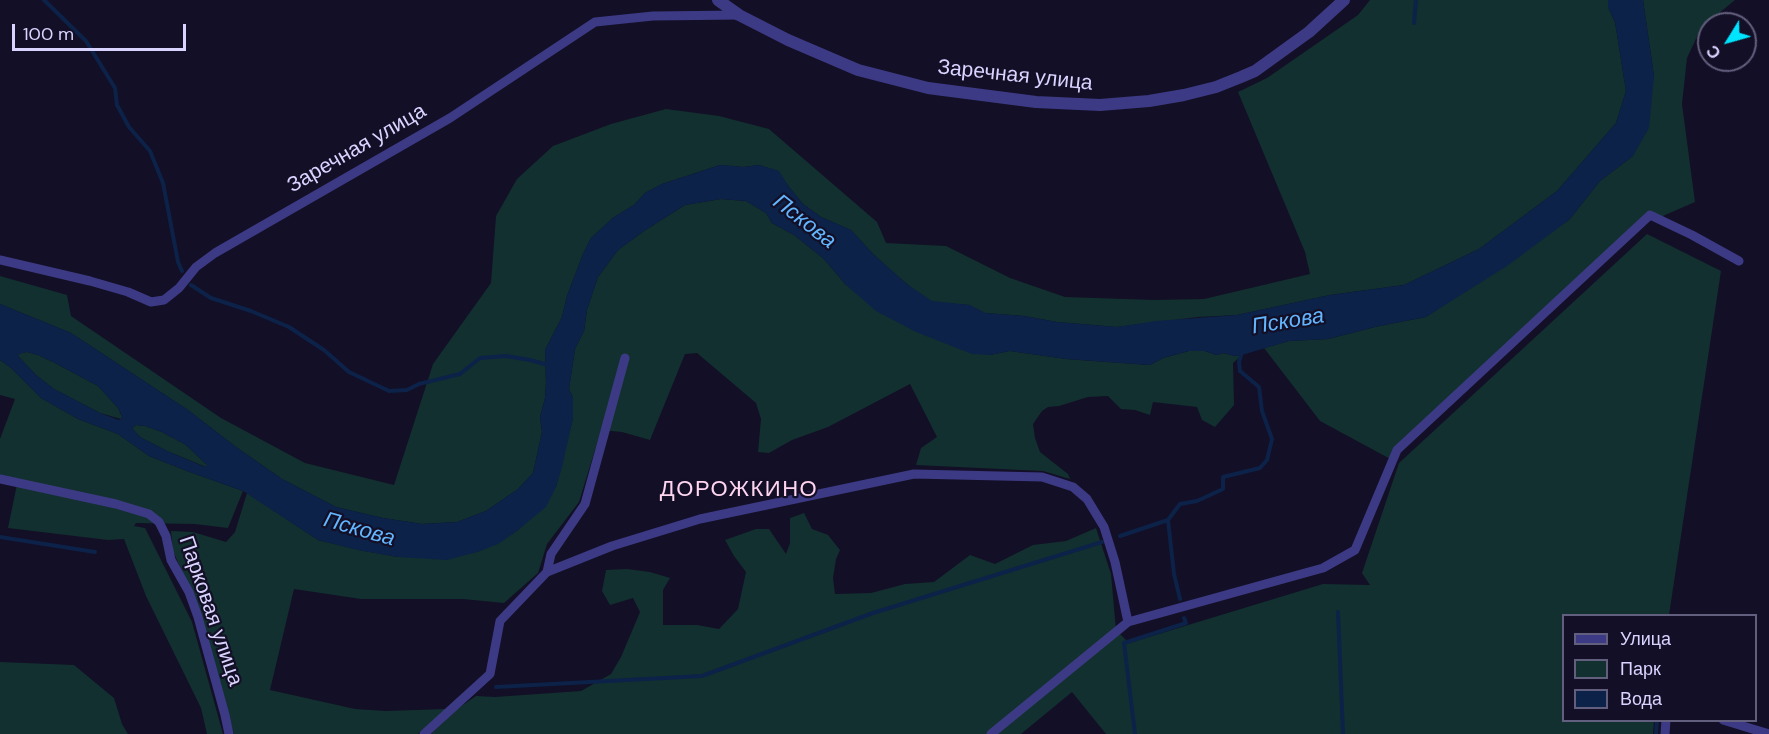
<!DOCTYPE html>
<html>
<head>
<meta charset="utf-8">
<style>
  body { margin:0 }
  #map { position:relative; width:1769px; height:734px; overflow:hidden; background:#130f26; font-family:"DM Sans",sans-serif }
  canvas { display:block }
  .legend { position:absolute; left:1562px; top:614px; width:195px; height:108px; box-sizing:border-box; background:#130f26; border:2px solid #625e7d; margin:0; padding:8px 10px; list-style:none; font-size:18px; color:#d9d4ff }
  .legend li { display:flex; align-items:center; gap:12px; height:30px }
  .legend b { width:30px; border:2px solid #625e7d }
  .north { position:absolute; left:1697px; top:12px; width:60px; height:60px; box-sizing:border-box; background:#130f26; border:2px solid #625e7d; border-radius:50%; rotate:233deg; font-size:16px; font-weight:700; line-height:24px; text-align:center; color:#d9d4ff }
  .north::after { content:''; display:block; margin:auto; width:21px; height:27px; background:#00e5ff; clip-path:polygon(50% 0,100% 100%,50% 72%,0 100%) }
  .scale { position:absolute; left:12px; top:24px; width:174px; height:27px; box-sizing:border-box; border:3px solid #d9d4ff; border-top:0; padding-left:8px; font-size:18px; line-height:21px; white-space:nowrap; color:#d9d4ff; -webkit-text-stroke:4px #130f26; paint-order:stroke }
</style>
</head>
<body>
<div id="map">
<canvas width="1769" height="734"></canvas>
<ul class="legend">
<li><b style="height:8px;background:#3d3a85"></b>Улица</li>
<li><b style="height:16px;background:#12302f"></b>Парк</li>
<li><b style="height:16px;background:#0c2248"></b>Вода</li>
</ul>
<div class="north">С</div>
<div class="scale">100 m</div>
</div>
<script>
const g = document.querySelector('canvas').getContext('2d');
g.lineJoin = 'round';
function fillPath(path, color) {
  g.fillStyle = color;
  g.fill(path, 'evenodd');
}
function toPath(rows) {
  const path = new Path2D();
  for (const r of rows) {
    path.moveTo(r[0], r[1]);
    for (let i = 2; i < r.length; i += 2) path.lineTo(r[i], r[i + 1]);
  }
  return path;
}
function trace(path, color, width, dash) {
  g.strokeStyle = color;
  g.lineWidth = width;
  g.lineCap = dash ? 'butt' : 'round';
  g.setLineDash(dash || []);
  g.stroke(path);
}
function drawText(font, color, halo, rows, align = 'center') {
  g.font = font + ' "DM Sans",sans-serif';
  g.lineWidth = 4.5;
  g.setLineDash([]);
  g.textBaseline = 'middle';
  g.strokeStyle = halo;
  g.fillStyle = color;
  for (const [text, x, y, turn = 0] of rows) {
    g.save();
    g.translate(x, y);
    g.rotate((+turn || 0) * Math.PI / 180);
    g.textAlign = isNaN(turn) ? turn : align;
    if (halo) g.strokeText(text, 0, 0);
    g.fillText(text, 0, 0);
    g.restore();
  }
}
fillPath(toPath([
  [1370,0,1608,0,1608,7,1615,22,1626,91,1616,123,1557,191,1479,249,1404,285,1330,295,1237,315,1198,317,1117,327,1057,322,1024,316,985,313,969,305,932,302,908,285,874,255,851,230,821,217,803,204,789,187,778,171,759,165,744,167,720,165,662,184,645,193,634,205,614,217,591,238,583,254,567,296,562,317,545,350,546,383,545,398,540,417,542,432,533,473,518,489,486,511,457,522,422,524,383,518,336,507,282,479,236,447,188,410,71,333,0,304,0,276,67,295,71,316,221,418,305,463,394,485,433,364,491,283,496,216,517,179,553,146,611,124,666,109,719,116,769,129,877,222,886,243,946,246,1010,278,1065,297,1155,300,1204,299,1310,274,1305,252,1238,92,1267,78,1358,15],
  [1643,0,1735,0,1701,28,1687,58,1682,104,1695,202,1656,219,1643,222,1399,453,1394,461,1320,421,1264,348,1289,341,1328,339,1379,326,1426,317,1569,220,1600,181,1633,156,1654,76],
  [721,199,746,201,766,213,772,223,794,235,824,259,846,285,990,355,1010,351,1066,359,1150,365,1163,358,1189,351,1205,351,1216,355,1224,353,1234,356,1242,355,1233,363,1234,405,1215,427,1202,420,1197,407,1153,402,1150,415,1135,410,1121,409,1108,396,1088,397,1059,406,1048,407,1042,411,1033,424,1035,438,1040,452,1068,474,1070,479,1043,471,916,465,921,448,937,437,910,384,828,427,792,440,769,453,758,452,761,419,756,403,697,353,685,354,650,440,622,432,601,430,579,502,547,544,538,573,504,603,463,599,361,599,294,589,270,690,355,709,386,711,446,709,418,734,234,734,198,608,173,551,171,531,193,532,226,542,235,532,247,493,318,540,359,550,398,557,477,552,498,543,518,530,556,487,573,418,573,398,569,389,575,349,584,331,587,310,598,277,618,250,644,231,685,205],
  [1647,234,1721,271,1669,615,1564,616,1564,720,1654,721,1653,734,1106,734,1072,692,1021,734,431,734,457,709,476,696,495,697,581,691,611,674,621,657,640,612,633,598,610,605,602,591,606,570,627,569,650,572,670,578,663,590,663,625,697,625,719,629,738,609,746,572,734,556,725,540,756,529,769,529,786,554,790,543,790,518,804,513,812,529,828,535,840,550,836,559,833,578,835,594,871,593,905,584,934,582,970,555,995,564,1033,545,1066,541,1096,528,1111,574,1116,630,1129,643,1323,584,1370,585,1362,573,1399,463],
  [27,352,38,355,55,363,98,386,118,408,122,417,121,419,100,413,54,389,36,375,19,357,19,354,21,353],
  [0,360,11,368,41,398,78,419,118,434,149,456,187,471,243,491,228,528,195,524,136,523,134,526,145,528,192,622,223,734,207,734,201,708,146,596,124,539,108,540,8,528,17,484,0,480,0,439,15,399,0,395],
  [136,425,145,426,162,432,186,445,207,465,206,467,167,451,140,437,132,428],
  [0,662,74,665,114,698,122,724,128,734,0,734]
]), '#12302f');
fillPath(toPath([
  [1608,0,1643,0,1654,76,1649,128,1633,156,1600,181,1569,220,1507,266,1426,317,1379,326,1328,339,1289,341,1242,355,1234,356,1224,353,1216,355,1205,351,1189,351,1163,358,1150,365,1066,359,1010,351,990,355,972,354,916,332,876,311,846,285,824,259,794,235,772,223,766,213,746,201,721,199,685,205,644,231,618,250,598,277,587,310,584,331,575,349,569,389,573,398,573,418,562,467,556,487,546,507,518,530,498,544,477,552,447,560,398,557,358,550,318,540,243,491,187,471,149,456,118,434,78,419,41,398,11,368,0,360,0,304,71,333,188,410,236,447,282,479,336,507,383,518,422,524,457,522,486,511,518,489,533,473,542,432,540,417,545,398,546,383,545,350,562,317,567,296,583,254,591,238,614,217,634,205,645,193,662,184,720,165,744,167,759,165,779,171,789,187,803,204,821,217,851,230,874,255,908,285,932,301,970,305,985,313,1024,316,1057,322,1117,327,1156,321,1237,315,1330,295,1404,285,1479,249,1557,191,1616,123,1626,91,1615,22,1608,7],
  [27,352,38,355,55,363,98,386,118,408,122,416,121,419,119,420,100,413,54,389,36,375,19,357,19,354],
  [136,425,145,426,162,432,186,445,207,465,205,467,167,451,140,437,132,428]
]), '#0c2248');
trace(toPath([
  [44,0,86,41,115,88,117,105,129,127,150,151,163,183,178,262,182,271],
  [1414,23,1416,0],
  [191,285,211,298,251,311,289,327,324,350,349,372,389,391,407,390,419,384,460,374,480,358,506,356,530,360,548,365],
  [1120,536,1168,520],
  [0,537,95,552],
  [1180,599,1174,574,1168,520,1180,504,1197,501,1223,489,1223,477,1260,468,1267,460,1272,439,1262,411,1259,387,1240,371,1239,362,1242,352],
  [1338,612,1343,734],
  [496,687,702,676,873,613,1102,542],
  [1135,734,1124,643,1186,623,1184,618],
  [1656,734,1657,720]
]), '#0c2248', 4);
trace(toPath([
  [0,260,90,281,128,292,151,302,164,300,179,288,196,267,215,253,450,118,595,22,653,16,739,15],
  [0,479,116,504,149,514,159,522,166,536,171,560,189,592,198,617,225,715,229,734],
  [547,572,551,554,585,504,625,358],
  [1723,720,1769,734],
  [424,734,490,674,500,621,547,572,612,546,700,519,914,474,1042,477,1073,487,1087,499,1104,527,1115,562,1128,622],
  [991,734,1128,622,1323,568,1355,550,1397,450,1650,215,1692,235,1739,261],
  [1665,734,1666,720]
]), '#3d3a85', 9);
trace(toPath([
  [718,0,739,15,788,40,858,70,928,88,1036,102,1100,105,1149,101,1184,95,1216,87,1241,77,1255,71,1309,32,1344,0]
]), '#3d3a85', 12);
drawText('21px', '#d9d4ff', '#130f26', [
  ["Заречная улица",1015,76,6],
  ["Заречная улица",357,149,-30],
  ["Парковая улица",210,611,71]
]);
drawText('italic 22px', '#62b6ff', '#130f26', [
  ["Пскова",804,222,38],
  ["Пскова",1288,322,-9],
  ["Пскова",359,530,16]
]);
g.letterSpacing = '1.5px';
drawText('22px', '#ffd6f0', '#130f26', [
  ["ДОРОЖКИНО",739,490]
]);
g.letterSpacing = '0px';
</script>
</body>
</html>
